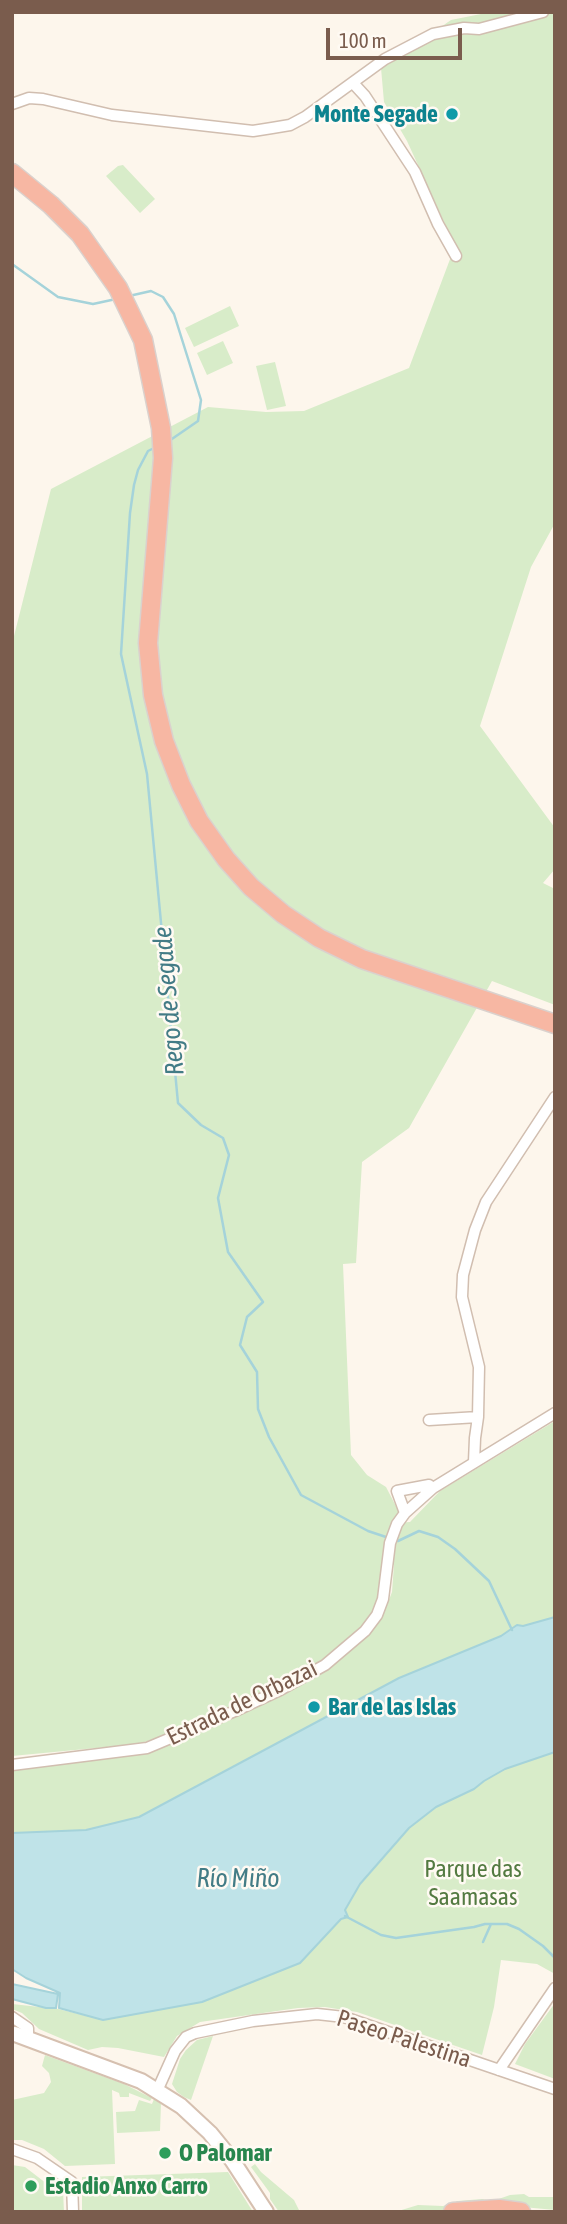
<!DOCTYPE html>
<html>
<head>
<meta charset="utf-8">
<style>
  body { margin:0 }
  #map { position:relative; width:567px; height:2224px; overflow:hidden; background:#fdf6ec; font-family:"Asap Condensed",sans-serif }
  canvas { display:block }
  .frame { position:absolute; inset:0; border:14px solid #7a5c4d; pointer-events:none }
  .scale { position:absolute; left:326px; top:28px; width:136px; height:32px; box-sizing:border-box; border:4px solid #7a5c4d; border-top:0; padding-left:9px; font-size:21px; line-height:24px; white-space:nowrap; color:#7a5c4d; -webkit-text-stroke:5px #fffaf3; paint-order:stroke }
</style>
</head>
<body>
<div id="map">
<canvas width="567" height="2224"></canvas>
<div class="frame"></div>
<div class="scale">100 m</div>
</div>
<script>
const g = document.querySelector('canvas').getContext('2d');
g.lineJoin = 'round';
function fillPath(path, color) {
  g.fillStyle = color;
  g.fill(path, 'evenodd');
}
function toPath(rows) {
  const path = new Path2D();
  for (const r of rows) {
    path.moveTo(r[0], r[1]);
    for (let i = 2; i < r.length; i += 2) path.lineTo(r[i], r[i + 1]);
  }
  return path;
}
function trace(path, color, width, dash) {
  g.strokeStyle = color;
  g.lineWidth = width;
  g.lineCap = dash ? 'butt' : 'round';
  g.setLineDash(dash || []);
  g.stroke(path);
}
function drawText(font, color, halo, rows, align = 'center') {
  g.font = font + ' "Asap Condensed",sans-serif';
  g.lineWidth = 5;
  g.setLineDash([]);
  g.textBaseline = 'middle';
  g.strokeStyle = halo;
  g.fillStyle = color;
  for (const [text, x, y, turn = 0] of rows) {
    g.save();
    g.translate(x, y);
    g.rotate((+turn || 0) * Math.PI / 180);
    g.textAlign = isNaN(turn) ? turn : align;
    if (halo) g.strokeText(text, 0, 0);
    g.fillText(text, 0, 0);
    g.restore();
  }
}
fillPath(toPath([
  [491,12,555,12,555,523,531,567,480,726,555,828,555,869,543,883,555,889,555,1005,492,981,409,1128,362,1162,356,1263,343,1264,351,1455,367,1475,386,1487,400,1514,394,1523,410,1522,440,1491,555,1421,555,1617,523,1626,517,1625,501,1636,399,1678,139,1817,86,1830,12,1833,12,1768,152,1750,176,1742,307,1681,369,1634,382,1618,392,1592,394,1565,382,1566,378,1603,370,1620,351,1638,321,1662,265,1693,189,1728,138,1744,12,1756,12,644,51,489,208,407,266,412,304,411,409,368,455,246,407,141,384,102,381,68,451,20],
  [123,165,155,199,140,213,106,176,118,166],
  [230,306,239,326,194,347,185,328],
  [223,341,233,363,207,375,197,353],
  [275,362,286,406,267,410,256,366],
  [555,1752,555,1974,537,1964,501,1960,494,2007,482,2055,357,2012,325,2007,298,2008,200,2022,177,2036,164,2057,118,2048,102,2047,88,2050,39,2029,22,2013,12,2009,12,2004,58,2009,104,2020,202,2002,299,1963,341,1919,348,1917,345,1910,360,1884,409,1828,436,1807,474,1789,484,1781,505,1769],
  [555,2003,555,2079,515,2064,525,2044],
  [213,2036,191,2100,184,2097,177,2092,172,2084,180,2059,186,2050,197,2040],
  [45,2055,124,2084,152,2098,150,2101,129,2093,129,2097,120,2097,119,2093,112,2090,115,2164,65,2166,44,2149,22,2140,12,2140,12,2100,44,2093,51,2082,49,2073,42,2066],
  [154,2099,161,2104,160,2131,117,2133,116,2112,135,2111,139,2100,152,2104],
  [255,2164,261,2172,294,2200,300,2212,279,2212,270,2199,270,2193,251,2167],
  [12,2165,25,2167,55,2190,63,2190,64,2212,12,2212],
  [228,2172,253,2212,82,2212,82,2177],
  [524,2194,529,2197,555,2197,555,2210,512,2206,453,2208,433,2212,395,2212,418,2205,443,2206,458,2201,482,2199,493,2201,510,2195]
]), '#d8ecc9');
const water = toPath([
  [555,1617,555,1752,505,1769,484,1781,474,1789,436,1807,409,1828,360,1884,345,1910,348,1917,341,1919,300,1963,202,2002,103,2020,59,2008,60,1993,26,1978,12,1969,12,1833,86,1830,139,1817,399,1678,501,1636,517,1625,523,1626,555,1617],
  [12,1984,58,1994,56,2008,46,2008,12,1999,12,1984]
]);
fillPath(water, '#bfe3e8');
trace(water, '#a5d3da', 2);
trace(toPath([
  [12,264,58,297,93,304,116,299],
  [129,296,151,291,163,297,174,314,201,400,198,421,169,441],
  [156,447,148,451,138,470,134,485,130,513,121,654,147,774,178,1103,201,1125,223,1138,229,1155,218,1198,228,1252,263,1302,247,1317,240,1345,257,1372,258,1409,269,1437,301,1495,368,1531,389,1538],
  [395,1540,398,1541,419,1531,438,1537,455,1549,489,1581,512,1630],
  [345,1916,381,1935,396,1938,474,1927,485,1924,507,1924,519,1929,543,1946,555,1958],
  [483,1942,491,1924]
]), '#a5d3da', 2.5);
const street = toPath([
  [353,83,365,96,415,172,438,224,456,256],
  [12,104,29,98,43,99,112,115,253,131,272,128,290,125,305,117,385,59,433,34,464,28,479,29,543,12],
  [429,1420,478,1417],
  [474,1462,475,1438,478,1417,479,1367,462,1297,463,1275,475,1230,486,1202,555,1097],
  [405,1513,397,1491,429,1485,433,1488],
  [12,1765,147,1748,235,1711,280,1690,325,1665,365,1631,377,1615,383,1599,390,1543,397,1524,405,1513,433,1488,555,1413],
  [12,2017,28,2028,28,2038],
  [499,2070,555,1988],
  [157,2091,175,2051,186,2037,195,2033,253,2021,317,2014,344,2017,555,2089],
  [12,2149,37,2158,72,2182,73,2212]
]);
const secondary = toPath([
  [15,2034,141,2081,181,2106,210,2133,232,2160,266,2212]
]);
const highway = toPath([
  [12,173,51,205,80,234,118,288,143,340,161,428,163,458,148,643,153,695,164,741,181,785,199,821,226,859,251,887,283,914,319,938,362,959,555,1024],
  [453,2212,499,2209,521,2212]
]);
trace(street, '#d1beb0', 13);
trace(secondary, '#d6c0b0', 18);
trace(highway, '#dad1cd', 21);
trace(street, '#fff', 10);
trace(secondary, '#fff', 14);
trace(highway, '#f7b7a3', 18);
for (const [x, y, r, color] of [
  [452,114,7,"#0f9aa8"],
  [314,1707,7,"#0f9aa8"],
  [165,2153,7,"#2e9e5b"],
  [31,2186,7,"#2e9e5b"]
]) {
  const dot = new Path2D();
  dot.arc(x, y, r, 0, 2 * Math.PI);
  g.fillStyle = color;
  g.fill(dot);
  trace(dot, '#fffaf3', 2.5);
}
drawText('bold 24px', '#0d838f', '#fffaf3', [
  ["Monte Segade",438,114],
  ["Bar de las Islas",328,1707,"left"]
], 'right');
drawText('24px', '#7a5c4d', '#fffaf3', [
  ["Estrada de Orbazai",242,1703,-26],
  ["Paseo Palestina",404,2039,18]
]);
drawText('24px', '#537a41', '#fffaf3', [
  ["Parque das",473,1869],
  ["Saamasas",473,1897]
]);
drawText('bold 24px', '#27864d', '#fffaf3', [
  ["O Palomar",179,2153],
  ["Estadio Anxo Carro",45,2186]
], 'left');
drawText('italic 26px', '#437c86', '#fffaf3', [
  ["Rego de Segade",169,1001,-95],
  ["Río Miño",238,1879]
]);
</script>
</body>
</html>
